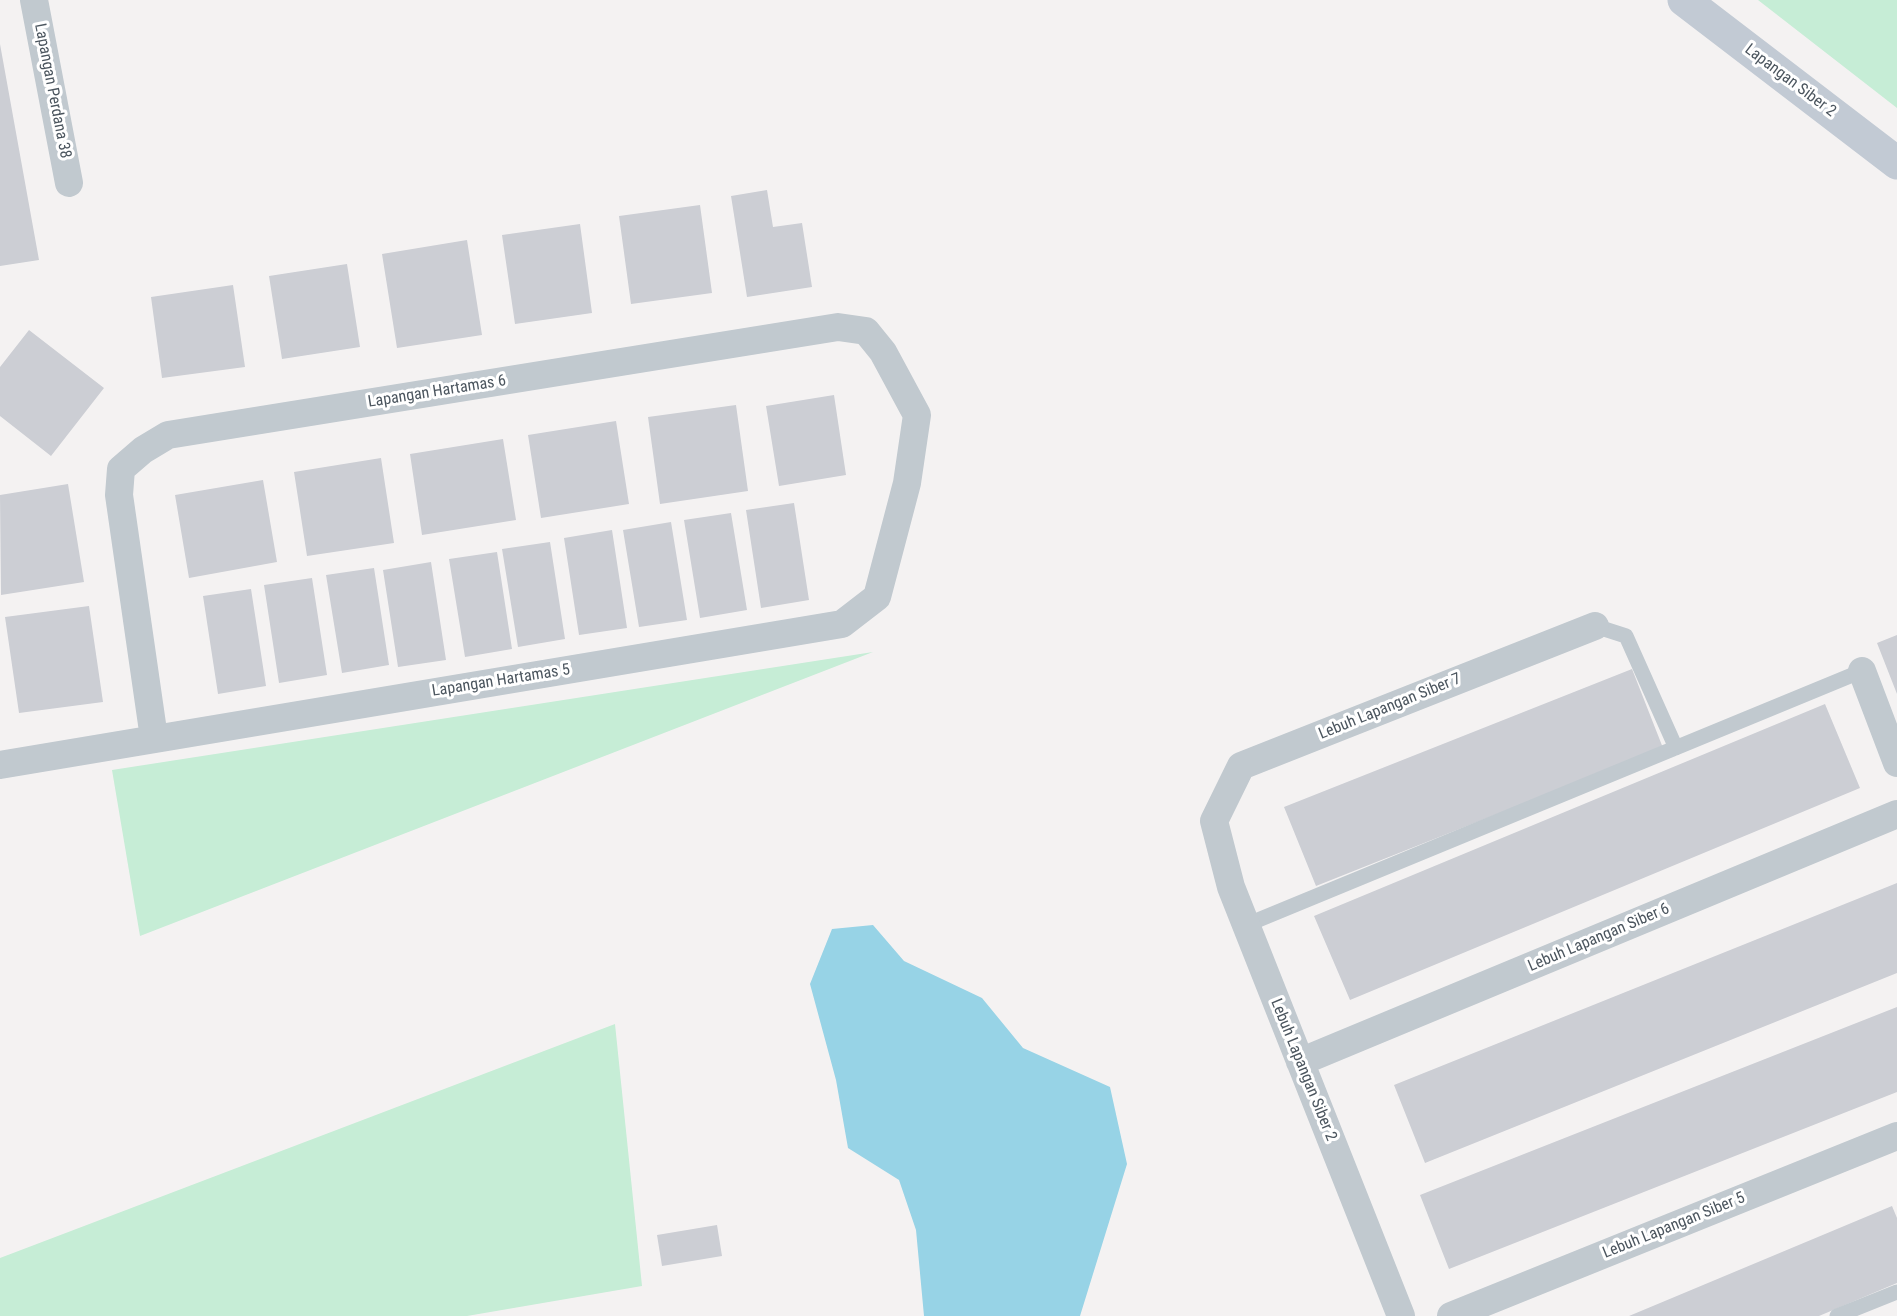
<!DOCTYPE html>
<html>
<head>
<meta charset="utf-8">
<style>
  body { margin:0 }
  canvas { display:block; background:#f4f2f2 }
</style>
</head>
<body>
<canvas width="1897" height="1316"></canvas>
<script>
const g = document.querySelector('canvas').getContext('2d');
g.lineJoin = 'round';
function fillPath(path, color) {
  g.fillStyle = color;
  g.fill(path, 'evenodd');
}
function toPath(rows) {
  const path = new Path2D();
  for (const r of rows) {
    path.moveTo(r[0], r[1]);
    for (let i = 2; i < r.length; i += 2) path.lineTo(r[i], r[i + 1]);
  }
  return path;
}
function trace(path, color, width, dash) {
  g.strokeStyle = color;
  g.lineWidth = width;
  g.lineCap = dash ? 'butt' : 'round';
  g.setLineDash(dash || []);
  g.stroke(path);
}
function drawText(font, color, halo, rows, align = 'center') {
  g.font = font + ' "Roboto Condensed",sans-serif';
  g.lineWidth = 6;
  g.setLineDash([]);
  g.textBaseline = 'middle';
  g.strokeStyle = halo;
  g.fillStyle = color;
  for (const [text, x, y, turn = 0] of rows) {
    g.save();
    g.translate(x, y);
    g.rotate((+turn || 0) * Math.PI / 180);
    g.textAlign = isNaN(turn) ? turn : align;
    if (halo) g.strokeText(text, 0, 0);
    g.fillText(text, 0, 0);
    g.restore();
  }
}
fillPath(toPath([
  [1758,0,1897,0,1897,108],
  [873,652,140,936,112,770],
  [615,1024,642,1286,467,1316,0,1316,0,1258]
]), '#c6edd6');
fillPath(toPath([
  [873,925,904,961,982,998,1023,1048,1110,1087,1127,1164,1080,1316,924,1316,916,1230,899,1180,848,1148,836,1080,810,984,832,929]
]), '#97d3e6');
fillPath(toPath([
  [0,44,39,260,0,266],
  [767,190,773,227,802,223,812,287,747,297,731,196],
  [700,205,712,293,631,304,619,216],
  [580,224,592,313,515,324,502,235],
  [467,240,482,335,397,348,382,254],
  [347,264,360,347,282,359,269,276],
  [233,285,245,367,162,378,151,297],
  [29,330,104,388,51,456,0,416,0,367],
  [834,395,846,475,779,486,766,406],
  [736,405,748,491,660,504,648,417],
  [616,421,629,504,541,518,528,435],
  [503,439,516,520,422,535,410,454],
  [381,458,394,543,307,556,294,472],
  [263,480,277,562,189,578,175,495],
  [68,484,84,582,1,595,0,495],
  [794,503,809,600,761,608,746,510],
  [731,513,747,610,700,618,684,520],
  [671,522,687,620,639,627,623,530],
  [612,530,627,628,579,635,564,538],
  [550,542,565,639,518,647,502,549],
  [497,552,512,649,465,657,449,559],
  [431,562,446,660,398,667,383,570],
  [374,568,389,665,342,673,326,575],
  [312,578,327,675,279,683,264,585],
  [251,589,266,686,218,694,203,596],
  [89,606,103,702,19,713,5,617],
  [1897,635,1897,694,1877,643],
  [1632,669,1663,748,1316,886,1284,807],
  [1825,704,1860,788,1350,1000,1314,916],
  [1897,883,1897,973,1425,1163,1394,1085],
  [1897,1007,1897,1092,1449,1269,1420,1195],
  [1892,1206,1897,1218,1897,1283,1819,1316,1629,1316],
  [717,1225,722,1256,662,1266,657,1235]
]), '#ccced4');
trace(toPath([
  [1595,626,1626,636,1676,748],
  [1246,925,1862,671],
  [1837,1316,1897,1292]
]), '#c1c9cf', 15);
trace(toPath([
  [34,0,69,183],
  [1862,671,1897,763],
  [0,765,842,624,877,597,907,483,917,415,883,352,866,331,838,327,168,435,143,450,121,469,119,495,154,738],
  [1300,1062,1897,814],
  [1401,1316,1231,887,1214,821,1241,766,1595,626],
  [1451,1316,1897,1136]
]), '#c1c9cf', 28);
trace(toPath([
  [1684,0,1897,163]
]), '#c2cad4', 33);
drawText('16px', '#4b555e', '#fff', [
  ["Lapangan Siber 2",1790,81,37],
  ["Lapangan Perdana 38",52,91,79],
  ["Lapangan Hartamas 6",437,392,-9],
  ["Lapangan Hartamas 5",501,681,-9],
  ["Lebuh Lapangan Siber 7",1390,707,-22],
  ["Lebuh Lapangan Siber 6",1599,938,-23],
  ["Lebuh Lapangan Siber 2",1303,1070,68],
  ["Lebuh Lapangan Siber 5",1674,1226,-22]
]);
</script>
</body>
</html>
